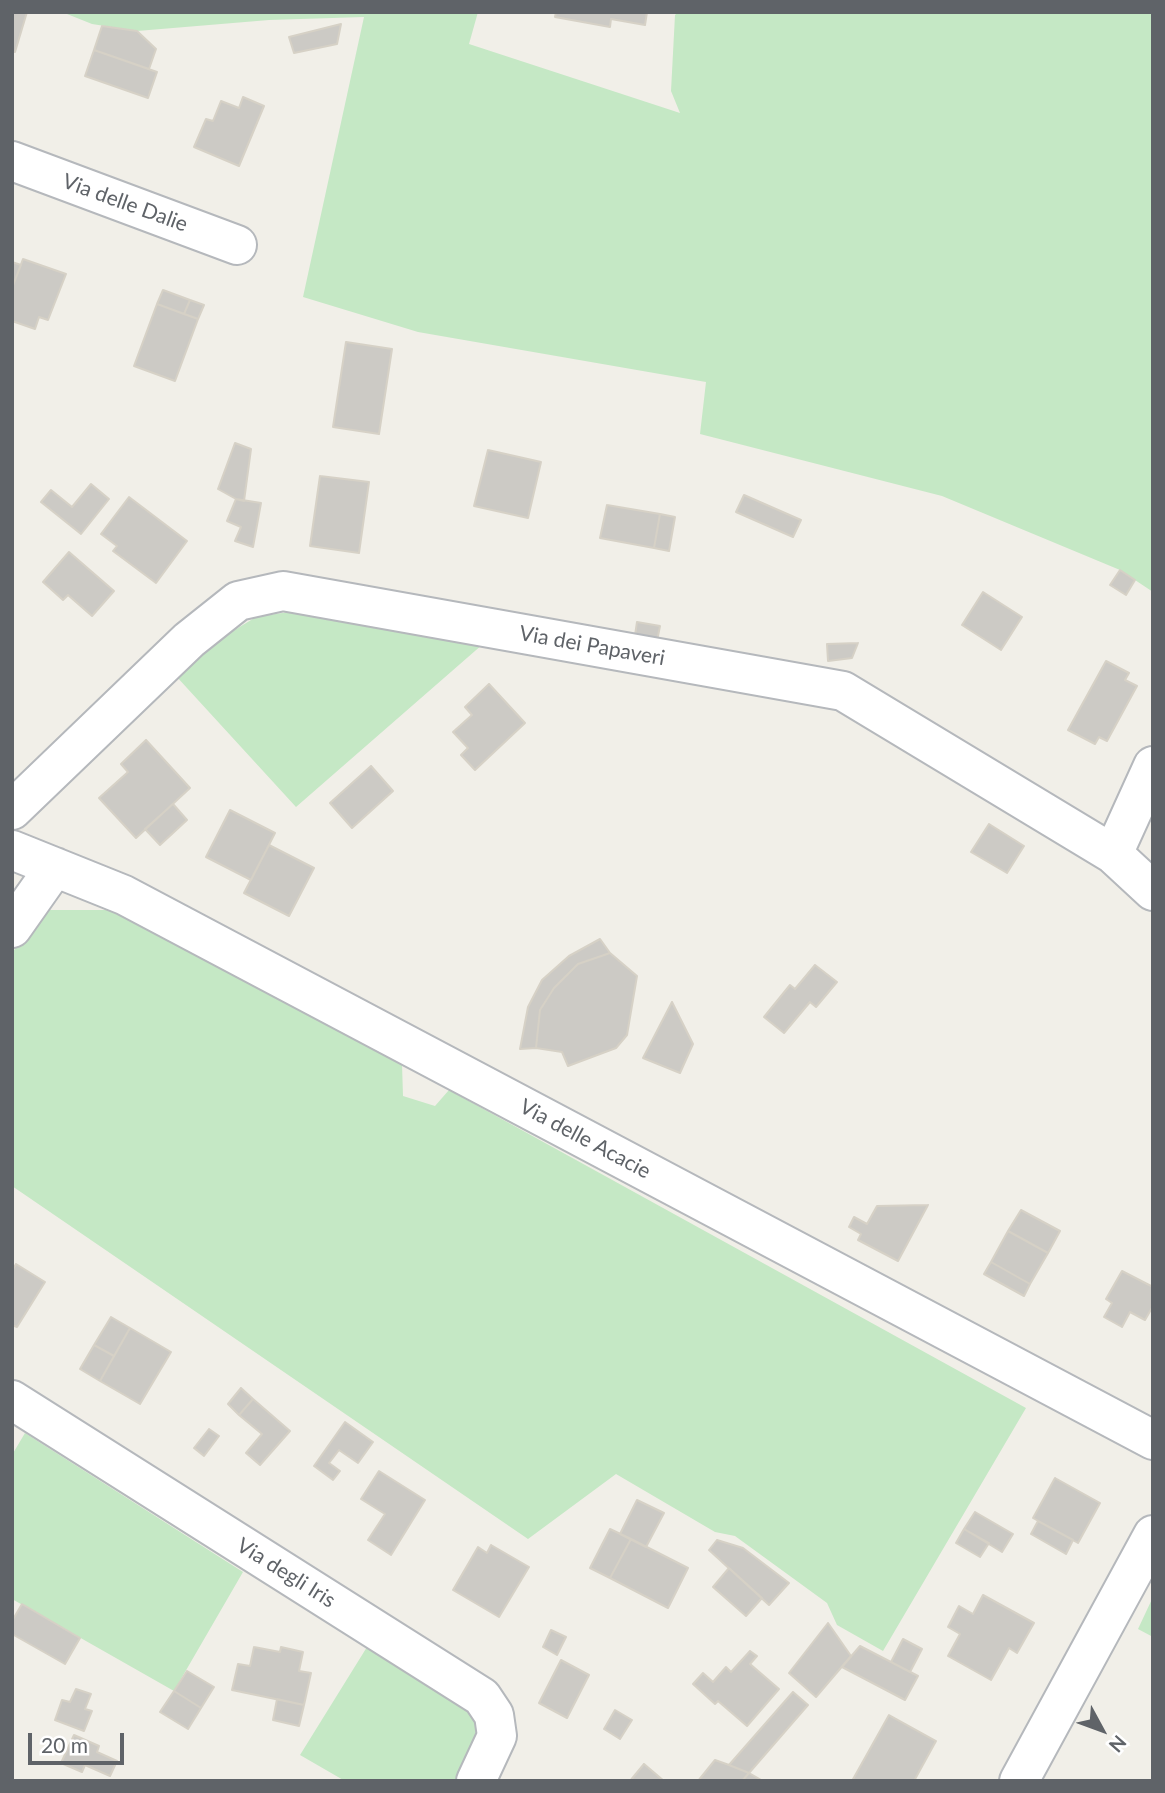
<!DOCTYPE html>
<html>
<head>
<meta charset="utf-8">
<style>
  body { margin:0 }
  #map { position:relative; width:1165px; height:1793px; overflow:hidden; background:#f1efe8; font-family:Lato,sans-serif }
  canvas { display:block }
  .frame { position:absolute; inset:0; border:14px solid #5f6368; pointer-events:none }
  .north { position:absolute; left:1067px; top:1695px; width:70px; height:70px; -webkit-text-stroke:5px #fff; paint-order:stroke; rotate:131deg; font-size:19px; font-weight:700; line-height:28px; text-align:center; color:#5f6368 }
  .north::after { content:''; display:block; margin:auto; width:24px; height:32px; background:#5f6368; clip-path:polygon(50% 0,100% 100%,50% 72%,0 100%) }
  .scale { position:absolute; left:28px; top:1733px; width:96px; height:32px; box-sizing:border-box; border:4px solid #5f6368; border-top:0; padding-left:9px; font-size:21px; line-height:24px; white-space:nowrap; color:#5f6368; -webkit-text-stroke:5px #fff; paint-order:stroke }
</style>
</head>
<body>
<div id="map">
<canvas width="1165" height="1793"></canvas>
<div class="frame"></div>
<div class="north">N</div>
<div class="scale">20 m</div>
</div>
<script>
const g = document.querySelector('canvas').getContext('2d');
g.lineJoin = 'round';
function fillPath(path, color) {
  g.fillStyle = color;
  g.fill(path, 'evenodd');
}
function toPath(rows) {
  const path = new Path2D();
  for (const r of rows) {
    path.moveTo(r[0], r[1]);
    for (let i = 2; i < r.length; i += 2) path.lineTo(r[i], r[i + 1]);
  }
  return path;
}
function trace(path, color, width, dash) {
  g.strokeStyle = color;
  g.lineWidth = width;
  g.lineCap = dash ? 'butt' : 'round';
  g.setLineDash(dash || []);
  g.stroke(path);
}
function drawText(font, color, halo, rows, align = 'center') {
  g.font = font + ' Lato,sans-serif';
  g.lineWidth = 7;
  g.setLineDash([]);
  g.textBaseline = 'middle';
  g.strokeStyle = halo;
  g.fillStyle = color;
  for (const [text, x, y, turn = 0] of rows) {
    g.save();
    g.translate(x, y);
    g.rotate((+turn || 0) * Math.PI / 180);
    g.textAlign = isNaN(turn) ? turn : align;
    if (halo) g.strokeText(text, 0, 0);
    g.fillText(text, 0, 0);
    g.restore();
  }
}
fillPath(toPath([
  [62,12,478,12,469,44,680,113,671,91,675,15,678,12,1153,12,1153,592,1120,570,942,496,700,434,706,382,418,332,303,297,364,17,269,20,137,31,92,24],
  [295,611,483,644,296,807,176,676,210,645,256,617],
  [43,910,122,910,402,1064,403,1096,435,1106,449,1090,1026,1408,883,1651,837,1625,827,1603,735,1536,715,1532,616,1474,528,1539,12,1186,12,953],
  [25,1433,243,1572,174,1691,12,1599,12,1455],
  [1153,1597,1153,1637,1138,1629],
  [367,1647,466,1708,474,1719,477,1731,474,1747,456,1781,345,1781,300,1755]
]), '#c5e8c5');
const building = toPath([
  [12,12,27,12,15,52,12,51,12,12],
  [556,12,647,12,645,25,611,19,610,27,555,17,556,12],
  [341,24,337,44,294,53,289,37,341,24],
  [102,26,137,31,156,49,149,69,94,50,102,26],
  [94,50,157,72,148,98,85,76,94,50],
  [243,97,264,106,239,166,194,147,206,119,213,121,221,101,239,108,243,97],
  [23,259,66,274,48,320,39,317,35,329,12,321,12,288,23,259],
  [12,262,21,265,12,288,12,262],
  [163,290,190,300,184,314,157,304,163,290],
  [190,300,204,305,198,319,184,314,190,300],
  [157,304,198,319,175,381,134,366,157,304],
  [346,342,392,349,379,434,333,427,346,342],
  [235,443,251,449,244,501,236,499,218,489,235,443],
  [488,450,541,462,528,518,474,506,488,450],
  [320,476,369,482,359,553,310,546,320,476],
  [91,484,109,499,81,534,41,502,51,490,72,507,91,484],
  [744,495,801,520,793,537,736,512,744,495],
  [129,497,187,541,156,583,113,551,117,546,101,534,129,497],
  [236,499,261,503,253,547,235,541,241,527,227,521,236,499],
  [607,505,660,514,654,548,600,538,607,505],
  [660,514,675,517,669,551,654,548,660,514],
  [69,552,114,591,92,616,68,595,63,600,43,582,69,552],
  [1120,570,1135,580,1126,595,1110,585,1120,570],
  [983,592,1022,617,1001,650,962,625,983,592],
  [637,622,660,626,656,646,634,642,637,622],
  [858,643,852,658,828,661,827,644,858,643],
  [1106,661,1129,673,1125,680,1137,686,1107,741,1099,737,1095,744,1068,730,1106,661],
  [489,684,525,723,475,770,461,755,468,748,453,732,472,715,465,707,489,684],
  [146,740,190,788,136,838,99,798,128,772,121,764,146,740],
  [371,766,393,791,352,828,330,803,371,766],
  [173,804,187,820,160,845,145,829,173,804],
  [230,810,275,833,251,880,206,857,230,810],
  [989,824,1024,846,1007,873,971,852,989,824],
  [269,845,314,868,289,916,244,893,269,845],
  [600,939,610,953,578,964,554,988,540,1010,536,1048,520,1049,528,1007,542,980,569,956,600,939],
  [610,953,637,976,627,1035,616,1048,568,1066,562,1052,536,1048,540,1010,554,988,578,964,610,953],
  [815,965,837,982,816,1007,810,1002,784,1033,764,1017,790,985,795,989,815,965],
  [672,1002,693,1044,680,1073,643,1058,672,1002],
  [928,1205,898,1261,858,1240,861,1234,849,1227,854,1217,867,1224,877,1206,928,1205],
  [1021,1210,1060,1231,1048,1253,1008,1231,1021,1210],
  [1008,1231,1048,1253,1030,1284,991,1262,1008,1231],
  [991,1262,1030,1284,1024,1296,984,1274,991,1262],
  [16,1264,45,1282,17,1327,12,1325,12,1271,16,1264],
  [1122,1271,1153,1287,1153,1306,1145,1320,1130,1312,1122,1327,1104,1317,1112,1303,1106,1299,1122,1271],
  [111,1317,130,1328,114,1356,94,1345,111,1317],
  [130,1328,171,1352,140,1404,100,1381,130,1328],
  [94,1345,114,1356,100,1381,80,1369,94,1345],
  [241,1388,253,1399,239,1415,228,1404,241,1388],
  [253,1399,290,1431,260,1465,246,1453,262,1434,239,1415,253,1399],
  [345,1422,373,1442,358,1463,339,1450,329,1463,340,1471,333,1480,314,1466,345,1422],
  [209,1429,219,1436,204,1456,194,1448,209,1429],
  [379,1471,425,1500,391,1555,368,1540,385,1514,361,1499,379,1471],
  [1055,1478,1100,1503,1078,1543,1033,1518,1055,1478],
  [637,1500,664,1513,646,1547,620,1534,637,1500],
  [975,1512,1013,1534,1002,1552,964,1529,975,1512],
  [1038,1521,1073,1540,1066,1554,1031,1534,1038,1521],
  [610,1529,631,1539,610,1578,590,1568,610,1529],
  [964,1529,989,1543,980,1557,956,1543,964,1529],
  [631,1539,688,1568,668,1608,610,1578,631,1539],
  [717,1540,743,1548,789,1583,769,1605,709,1550,717,1540],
  [491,1545,529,1567,499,1617,453,1590,478,1547,487,1553,491,1545],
  [729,1568,762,1598,746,1616,713,1587,729,1568],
  [983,1595,1034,1623,1017,1653,1009,1648,991,1680,948,1656,960,1634,948,1627,959,1606,973,1614,983,1595],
  [22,1604,80,1638,65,1664,12,1634,12,1621,22,1604],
  [828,1623,851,1656,816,1697,789,1673,828,1623],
  [551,1630,566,1637,557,1655,543,1647,551,1630],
  [903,1639,922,1649,910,1672,891,1662,903,1639],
  [860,1646,918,1676,905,1700,842,1667,860,1646],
  [254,1647,280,1652,281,1647,303,1652,299,1671,311,1673,304,1705,232,1690,238,1664,250,1666,254,1647],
  [750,1651,757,1656,750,1664,779,1689,747,1726,718,1701,715,1704,693,1684,703,1673,713,1682,726,1667,731,1672,750,1651],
  [561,1660,589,1675,567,1718,539,1703,561,1660],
  [187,1671,214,1687,201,1708,174,1691,187,1671],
  [76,1689,91,1694,85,1709,92,1711,84,1731,55,1720,62,1700,70,1702,76,1689],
  [174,1691,201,1708,188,1729,160,1712,174,1691],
  [793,1692,808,1705,749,1773,729,1765,793,1692],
  [277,1699,304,1705,299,1726,273,1720,277,1699],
  [615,1710,632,1720,620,1739,604,1729,615,1710],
  [889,1715,936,1741,914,1781,852,1781,889,1715],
  [74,1735,99,1746,97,1752,117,1761,110,1776,85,1765,82,1772,61,1763,74,1735],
  [715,1760,729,1765,749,1773,742,1781,698,1781,715,1760],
  [644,1764,664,1781,630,1781,644,1764],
  [749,1773,763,1781,742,1781,749,1773]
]);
fillPath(building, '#cccac5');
trace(building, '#d6d1c6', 2);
const minor = toPath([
  [12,161,237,245],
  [12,810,189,640,238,601,283,591,843,691,1113,854,1153,766],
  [12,850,124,895,1153,1440],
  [1113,854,1153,891],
  [12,928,55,867],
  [12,1400,482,1697,494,1715,497,1736,476,1781],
  [1019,1781,1153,1535]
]);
trace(minor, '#b5b8bc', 42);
trace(minor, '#fff', 38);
drawText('21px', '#5f6368', '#fff', [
  ["Via delle Dalie",125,203,20],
  ["Via dei Papaveri",592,646,10],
  ["Via delle Acacie",585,1139,28],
  ["Via degli Iris",286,1573,32]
]);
</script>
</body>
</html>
